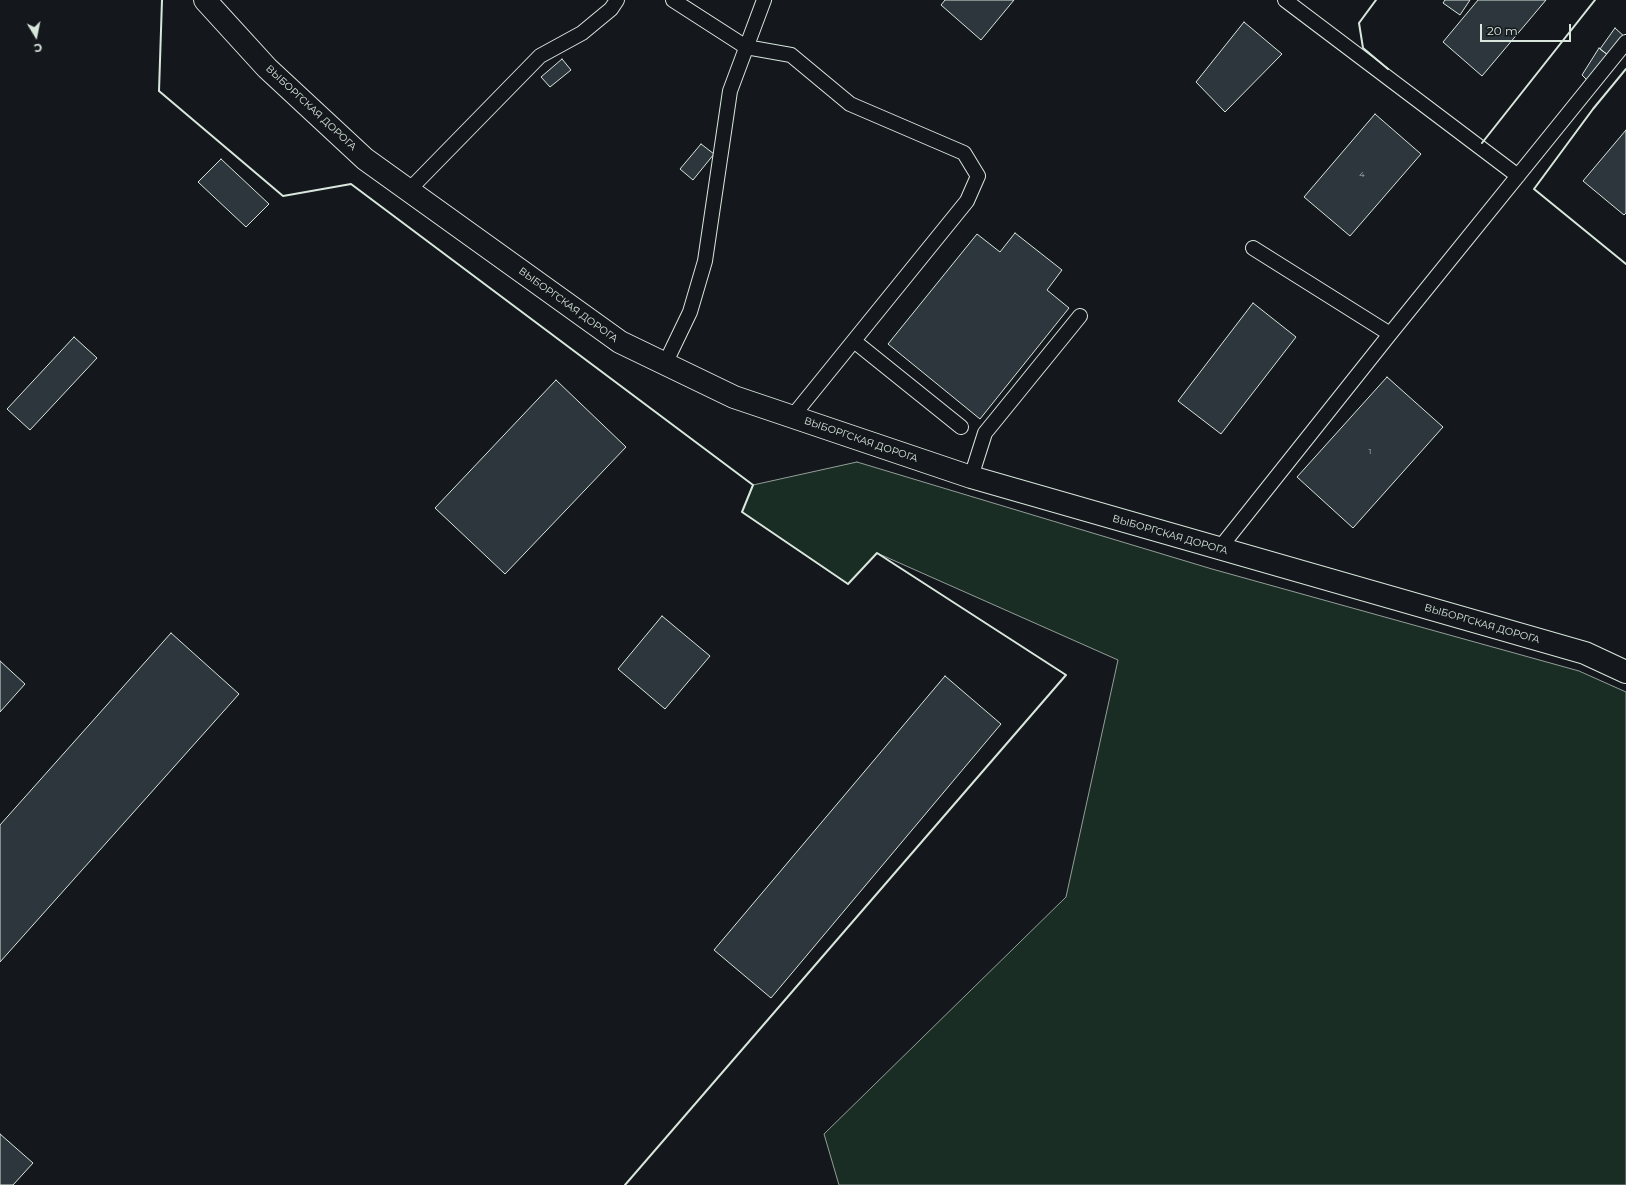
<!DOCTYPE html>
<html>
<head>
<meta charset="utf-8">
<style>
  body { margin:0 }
  #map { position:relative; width:1626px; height:1185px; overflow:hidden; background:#14181c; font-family:Montserrat,sans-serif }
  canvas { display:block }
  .north { position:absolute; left:16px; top:16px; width:40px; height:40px; -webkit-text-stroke:3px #14181c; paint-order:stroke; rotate:170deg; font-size:11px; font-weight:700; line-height:16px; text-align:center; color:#d8e6dc }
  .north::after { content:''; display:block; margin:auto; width:14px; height:18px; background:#d8e6dc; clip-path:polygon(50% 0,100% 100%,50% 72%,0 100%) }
  .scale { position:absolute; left:1480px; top:24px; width:91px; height:18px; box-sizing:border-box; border:2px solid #d8e6dc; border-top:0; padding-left:5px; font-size:12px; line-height:14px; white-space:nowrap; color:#d8e6dc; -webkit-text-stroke:3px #14181c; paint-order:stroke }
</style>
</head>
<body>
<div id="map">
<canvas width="1626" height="1185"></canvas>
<div class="north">С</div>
<div class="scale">20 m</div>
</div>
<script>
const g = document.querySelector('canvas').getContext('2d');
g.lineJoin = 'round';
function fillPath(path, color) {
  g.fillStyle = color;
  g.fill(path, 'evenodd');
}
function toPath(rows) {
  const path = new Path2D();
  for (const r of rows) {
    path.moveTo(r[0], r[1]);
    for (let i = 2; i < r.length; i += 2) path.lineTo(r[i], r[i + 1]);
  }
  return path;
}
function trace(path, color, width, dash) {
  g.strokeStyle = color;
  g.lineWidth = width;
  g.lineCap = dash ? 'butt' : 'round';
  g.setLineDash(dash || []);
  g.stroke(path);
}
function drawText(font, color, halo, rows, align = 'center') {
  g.font = font + ' Montserrat,sans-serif';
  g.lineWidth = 3;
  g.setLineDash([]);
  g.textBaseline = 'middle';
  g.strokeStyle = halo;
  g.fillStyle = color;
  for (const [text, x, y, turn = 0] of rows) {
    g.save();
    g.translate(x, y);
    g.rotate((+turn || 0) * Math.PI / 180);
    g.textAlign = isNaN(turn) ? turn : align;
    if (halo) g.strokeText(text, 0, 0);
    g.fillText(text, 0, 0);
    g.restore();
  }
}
const green = toPath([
  [857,462,1212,569,1579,671,1626,692,1626,1185,839,1185,824,1134,1066,897,1118,660,877,553,848,584,742,512,753,485,857,462]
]);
fillPath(green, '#1a2d24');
trace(green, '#939e99', 1);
const building = toPath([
  [945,0,1014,0,981,40,941,5,945,0],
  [1445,0,1470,0,1460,15,1443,3,1445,0],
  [1478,0,1546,0,1482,76,1443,42,1478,0],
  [1244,22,1282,54,1225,112,1196,82,1244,22],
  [1615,28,1626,38,1613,59,1600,49,1615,28],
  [1599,48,1613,59,1593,86,1582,75,1599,48],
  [562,59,571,70,550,87,541,77,562,59],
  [1375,114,1421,154,1350,236,1304,197,1375,114],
  [1626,130,1626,213,1624,215,1583,181,1626,130],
  [701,144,714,154,693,180,680,169,701,144],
  [221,159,269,204,246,227,198,182,221,159],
  [1015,233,1062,270,1047,290,1069,308,980,419,888,344,977,234,1000,252,1015,233],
  [1253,303,1296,337,1221,434,1178,401,1253,303],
  [74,337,97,358,30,430,7,409,74,337],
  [1387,377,1443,427,1353,528,1297,477,1387,377],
  [556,380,626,447,505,574,435,508,556,380],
  [662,616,710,656,665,709,618,669,662,616],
  [171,633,239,694,0,962,0,825,171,633],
  [0,661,25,684,0,712,0,661],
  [945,676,1001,724,771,998,714,950,945,676],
  [0,1134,33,1163,13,1185,0,1185,0,1134]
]);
fillPath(building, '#2c363c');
trace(building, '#d8e6dc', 1);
const lane = toPath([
  [673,0,746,47,791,55,850,104,964,153,978,176,967,201,792,417],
  [1285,0,1518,176],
  [409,190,540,56,582,33,611,9,617,0],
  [1253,248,1390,334],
  [854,341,961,427],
  [665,364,690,312,705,261,730,91,764,0],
  [971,477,985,433,1080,316],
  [1219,549,1390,334,1626,42]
]);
const street = toPath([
  [205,0,267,68,365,159,620,342,734,397,971,477,1585,653,1626,672]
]);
trace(lane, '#d8e6dc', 16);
trace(street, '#d8e6dc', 24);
trace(lane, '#14181c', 14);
trace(street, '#14181c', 22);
trace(toPath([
  [162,0,159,91,283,196,351,184,753,485,742,512,848,584,877,553,1066,675,625,1185],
  [1376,0,1359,23,1363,48,1388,69],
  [1626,69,1593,109,1534,189,1626,264],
  [1482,143,1595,0]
]), '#d8e6dc', 2);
drawText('8px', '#adbab4', null, [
  ["4",1362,175],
  ["1",1370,452]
]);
drawText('10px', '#d8e6dc', '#14181c', [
  ["ВЫБОРГСКАЯ ДОРОГА",311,108,43],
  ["ВЫБОРГСКАЯ ДОРОГА",568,305,36],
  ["ВЫБОРГСКАЯ ДОРОГА",861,440,19],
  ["ВЫБОРГСКАЯ ДОРОГА",1170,535,16],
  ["ВЫБОРГСКАЯ ДОРОГА",1482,624,16]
]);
</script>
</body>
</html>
